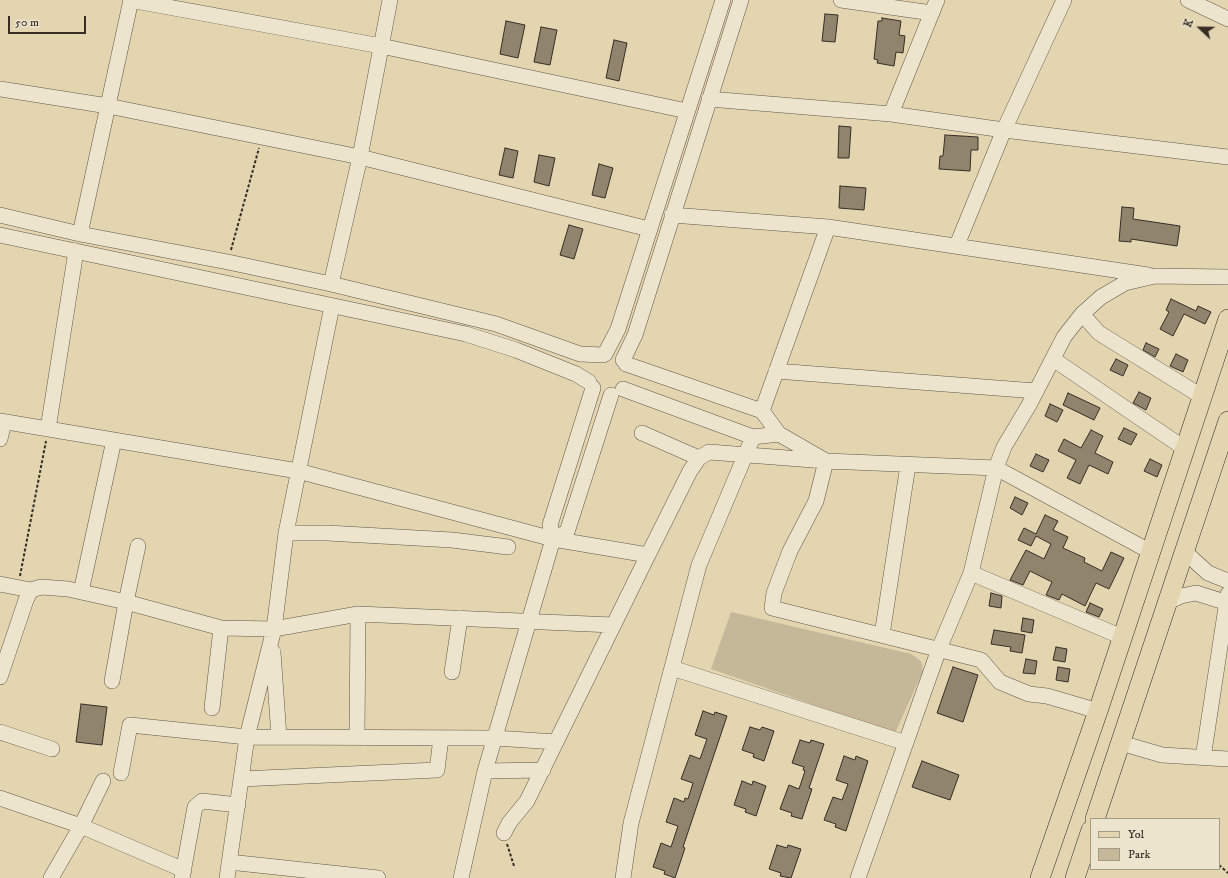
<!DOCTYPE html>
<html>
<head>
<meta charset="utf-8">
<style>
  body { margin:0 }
  #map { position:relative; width:1228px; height:878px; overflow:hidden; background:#e2d5b0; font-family:"IM FELL DW Pica",serif }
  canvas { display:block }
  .legend { position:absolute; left:1090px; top:818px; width:130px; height:52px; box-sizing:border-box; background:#ece4cc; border:1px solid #a49b89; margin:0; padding:5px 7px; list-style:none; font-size:12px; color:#372d25 }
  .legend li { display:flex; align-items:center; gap:8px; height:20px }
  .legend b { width:20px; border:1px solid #a49b89 }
  .north { position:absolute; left:1180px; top:8px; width:40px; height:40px; -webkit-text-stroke:3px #ece4cc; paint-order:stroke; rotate:292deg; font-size:11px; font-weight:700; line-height:16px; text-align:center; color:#372d25 }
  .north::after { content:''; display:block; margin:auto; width:14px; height:18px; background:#372d25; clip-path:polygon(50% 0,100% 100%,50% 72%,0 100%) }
  .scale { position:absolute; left:8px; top:16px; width:78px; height:18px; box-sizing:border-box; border:2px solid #372d25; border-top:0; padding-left:5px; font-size:12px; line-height:14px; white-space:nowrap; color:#372d25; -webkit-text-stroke:3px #ece4cc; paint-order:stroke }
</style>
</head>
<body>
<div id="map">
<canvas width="1228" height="878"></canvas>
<ul class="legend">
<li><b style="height:5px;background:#e2d5b0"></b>Yol</li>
<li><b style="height:11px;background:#c5b898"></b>Park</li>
</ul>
<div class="north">K</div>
<div class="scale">50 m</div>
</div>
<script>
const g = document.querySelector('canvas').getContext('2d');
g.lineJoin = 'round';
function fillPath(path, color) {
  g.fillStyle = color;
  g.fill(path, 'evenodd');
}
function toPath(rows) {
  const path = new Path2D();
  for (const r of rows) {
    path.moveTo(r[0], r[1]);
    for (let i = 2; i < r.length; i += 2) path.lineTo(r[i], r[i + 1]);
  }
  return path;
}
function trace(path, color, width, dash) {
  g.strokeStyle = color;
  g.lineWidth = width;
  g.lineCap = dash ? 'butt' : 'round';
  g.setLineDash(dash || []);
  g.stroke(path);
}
fillPath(toPath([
  [731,612,911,654,921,661,923,671,895,733,711,669]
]), '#c5b898');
const building = toPath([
  [825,14,838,15,835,42,822,41,825,14],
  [882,18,901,21,899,35,905,36,903,53,896,52,894,66,877,63,878,60,874,59,878,21,882,21,882,18],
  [506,21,525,25,518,58,500,54,506,21],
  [541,27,557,30,550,65,534,62,541,27],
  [614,40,627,43,619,81,606,78,614,40],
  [839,126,851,127,849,158,838,158,839,126],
  [945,135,978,137,978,150,971,150,970,171,939,169,940,156,943,156,945,135],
  [505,148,518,151,513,178,499,175,505,148],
  [539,155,555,158,549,186,534,182,539,155],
  [599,164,613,168,605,198,592,195,599,164],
  [840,186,866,188,864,210,839,208,840,186],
  [1122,207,1134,208,1133,219,1180,226,1177,246,1131,239,1131,242,1119,241,1122,207],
  [569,225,583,229,574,259,560,255,569,225],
  [1171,299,1196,311,1198,306,1211,312,1205,324,1184,314,1173,336,1160,329,1169,312,1166,310,1171,299],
  [1146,343,1159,349,1155,357,1143,350,1146,343],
  [1176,354,1188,360,1183,372,1170,366,1176,354],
  [1116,359,1128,365,1123,376,1110,370,1116,359],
  [1139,392,1151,398,1146,410,1133,403,1139,392],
  [1068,393,1100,408,1094,420,1063,405,1068,393],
  [1050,404,1063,410,1057,422,1045,416,1050,404],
  [1124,428,1137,434,1131,445,1118,439,1124,428],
  [1091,430,1103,436,1095,453,1113,462,1108,474,1089,465,1080,484,1067,478,1076,460,1058,451,1064,439,1081,448,1091,430],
  [1036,454,1049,460,1043,472,1030,466,1036,454],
  [1150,459,1162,465,1157,477,1144,471,1150,459],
  [1015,497,1028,503,1022,515,1010,508,1015,497],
  [1045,515,1058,521,1053,530,1068,537,1063,548,1085,558,1084,562,1102,571,1111,552,1124,558,1109,589,1096,583,1085,606,1062,594,1059,600,1046,595,1052,582,1030,571,1023,585,1010,580,1026,550,1044,559,1051,544,1036,536,1031,546,1018,540,1024,528,1036,534,1045,515],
  [991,593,1002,596,1001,608,989,606,991,593],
  [1090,603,1103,609,1099,617,1086,612,1090,603],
  [1023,618,1034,620,1032,633,1021,631,1023,618],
  [994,630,1025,635,1022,653,1010,651,1011,647,991,644,994,630],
  [1056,647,1067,649,1065,662,1053,660,1056,647],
  [1026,659,1037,661,1035,674,1023,673,1026,659],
  [953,667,978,675,963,722,937,713,953,667],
  [1058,667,1070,669,1068,682,1056,680,1058,667],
  [81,704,107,707,102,745,76,742,81,704],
  [703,711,714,715,715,712,727,716,683,847,685,848,675,878,664,874,665,871,653,867,661,843,671,847,678,826,666,822,674,798,684,802,685,798,688,799,693,783,681,779,690,755,700,759,707,739,695,735,703,711],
  [750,727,760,730,762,727,774,731,764,761,753,757,754,754,742,750,750,727],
  [800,740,810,743,811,740,824,744,809,788,812,789,802,819,791,816,792,813,780,809,789,785,799,789,805,771,803,770,804,767,792,763,800,740],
  [844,756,855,760,856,756,868,761,846,831,835,827,836,824,824,820,833,797,842,800,848,784,836,780,844,756],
  [922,761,959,775,950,800,912,787,922,761],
  [742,781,752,785,753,781,766,786,756,816,745,812,746,809,734,805,742,781],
  [777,845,787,848,788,845,801,849,791,878,780,876,781,873,769,869,777,845]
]);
fillPath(building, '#90846d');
trace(building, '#372d25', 1);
const minor = toPath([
  [130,0,381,46,687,111],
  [841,0,932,13],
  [1188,0,1228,19],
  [0,89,108,106,360,157,649,229],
  [709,99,891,114,1004,130,1228,157],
  [891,114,937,0],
  [0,215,80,234,228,262,331,284,496,324,580,354,603,355],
  [672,215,828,227,1148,275],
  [80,234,131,0],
  [0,235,466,334,516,350,576,374,589,382],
  [957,245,1004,130,1064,0],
  [331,284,360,157,390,0],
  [1082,314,1099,333,1201,396],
  [605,354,618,329,723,0],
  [1053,359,1184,448],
  [623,360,635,335,741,0],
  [626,364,762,411,779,434,826,461,816,501,790,551,774,593,772,608,981,660,1000,682,1029,694,1047,696,1098,711],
  [776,371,1036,391],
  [623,389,753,437,779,434],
  [762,411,828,227],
  [0,421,298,471,553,539,648,555],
  [48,429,76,251],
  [642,433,699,458],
  [0,439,4,422],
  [286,533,327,533,452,540,508,547],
  [553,539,567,532,611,395],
  [1185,552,1208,573,1228,581],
  [971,573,1122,637],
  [0,584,31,590],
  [81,592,114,440],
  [1168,602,1181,596,1196,593,1228,603],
  [882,635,908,465],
  [273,652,279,737],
  [672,668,906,743],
  [452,672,460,618],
  [0,677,26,600,31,590,41,587,68,589,126,602,221,628],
  [112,681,126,602,138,546],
  [212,708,221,628,274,629,358,614,613,625],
  [0,732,52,749],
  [357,737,358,614],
  [1121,743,1162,755,1228,759],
  [1203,758,1228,594],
  [485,771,543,770],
  [121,773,130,725,247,737,495,738,556,742],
  [241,779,437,770,441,738],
  [0,798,81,826,184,870],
  [504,833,509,823,527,801,648,555,690,471,699,458,709,452,826,461,996,468,1004,447,1029,405,1064,337,1082,314,1101,297,1125,283,1155,276,1228,277],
  [229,862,378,878],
  [51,878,81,826,103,781],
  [182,878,195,807,202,801,238,805],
  [227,878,247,737,274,629,286,533,332,306],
  [461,878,485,771,553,539,550,525,593,388],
  [623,878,631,823,699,565,753,437],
  [858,878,939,649,971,573,996,468,1151,552]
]);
const major = toPath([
  [1095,819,1228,421],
  [1040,878,1098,711,1228,319],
  [1075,878,1091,830]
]);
trace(minor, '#625748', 16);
trace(major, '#372d25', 20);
trace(toPath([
  [231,250,259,148],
  [20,576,46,441],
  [507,844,514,866],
  [1219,865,1228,873]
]), '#372d25', 2, [3, 2]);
trace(minor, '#ece4cc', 15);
trace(major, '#e2d5b0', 19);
</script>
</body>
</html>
